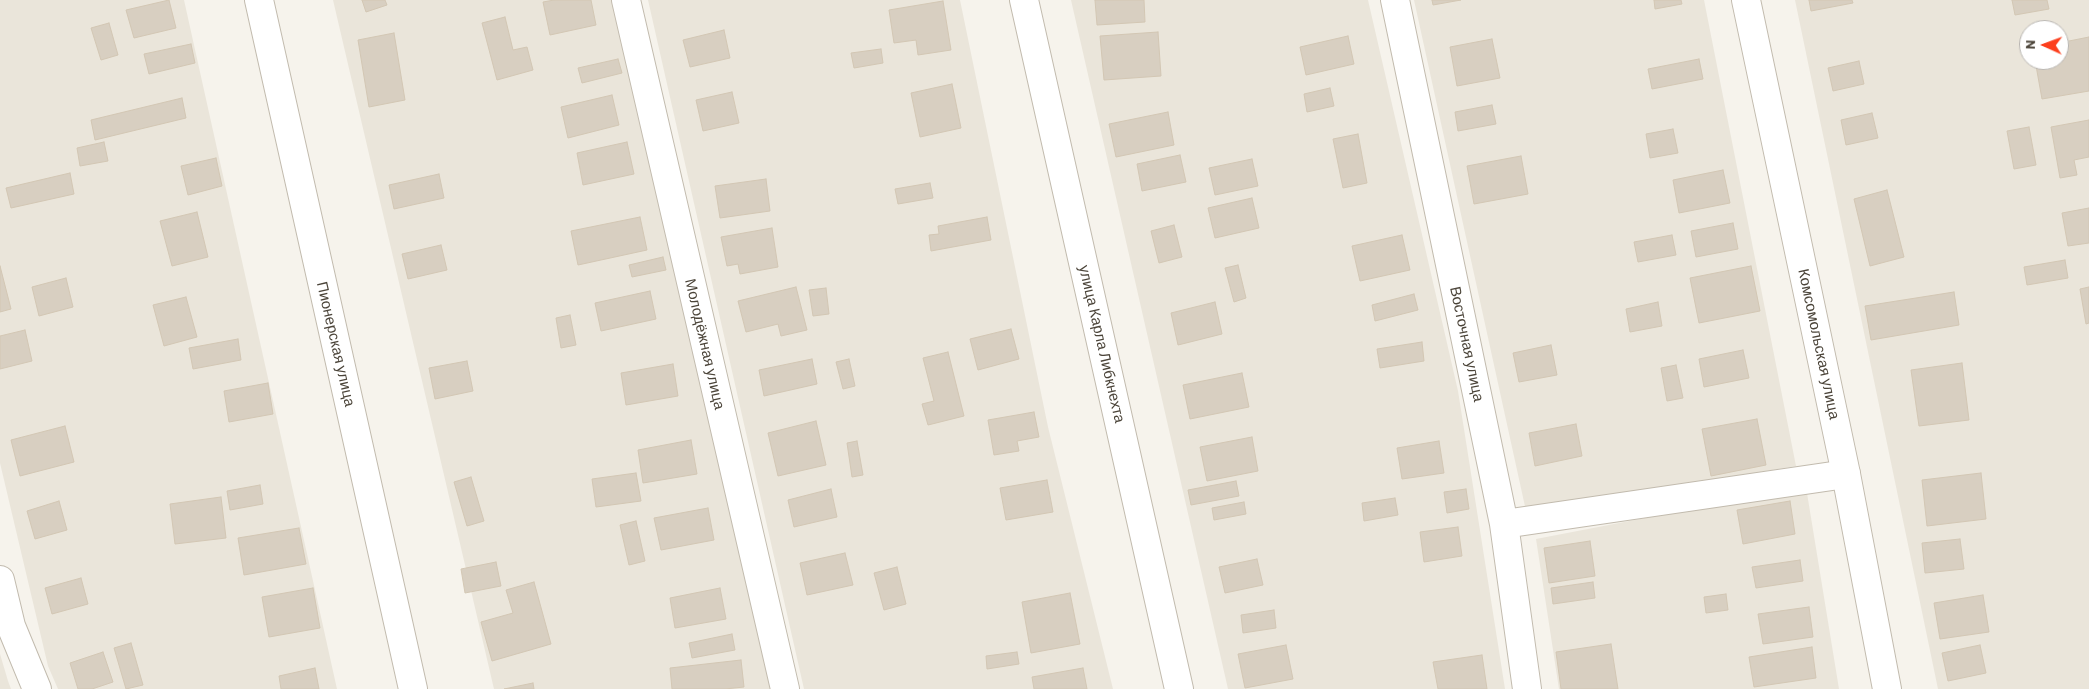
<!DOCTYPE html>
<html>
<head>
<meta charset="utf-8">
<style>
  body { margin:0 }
  #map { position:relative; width:2089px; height:689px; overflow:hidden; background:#f6f3ec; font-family:Barlow,sans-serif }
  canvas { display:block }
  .north { position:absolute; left:2019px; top:20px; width:50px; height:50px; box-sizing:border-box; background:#fff; border:1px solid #b7b4b0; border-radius:50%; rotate:272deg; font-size:14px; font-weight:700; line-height:20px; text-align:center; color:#4b4439 }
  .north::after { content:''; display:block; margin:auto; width:18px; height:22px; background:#fc3f1d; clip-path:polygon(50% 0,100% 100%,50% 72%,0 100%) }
</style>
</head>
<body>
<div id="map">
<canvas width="2089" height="689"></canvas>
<div class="north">N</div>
</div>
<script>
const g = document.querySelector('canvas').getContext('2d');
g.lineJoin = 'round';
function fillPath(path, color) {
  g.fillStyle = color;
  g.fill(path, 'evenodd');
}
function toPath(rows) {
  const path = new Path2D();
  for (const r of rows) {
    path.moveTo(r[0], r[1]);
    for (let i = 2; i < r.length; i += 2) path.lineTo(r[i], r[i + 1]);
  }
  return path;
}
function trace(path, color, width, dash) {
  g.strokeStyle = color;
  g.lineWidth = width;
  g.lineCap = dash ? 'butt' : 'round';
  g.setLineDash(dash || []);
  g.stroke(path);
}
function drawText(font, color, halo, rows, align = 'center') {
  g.font = font + ' Barlow,sans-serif';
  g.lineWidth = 4;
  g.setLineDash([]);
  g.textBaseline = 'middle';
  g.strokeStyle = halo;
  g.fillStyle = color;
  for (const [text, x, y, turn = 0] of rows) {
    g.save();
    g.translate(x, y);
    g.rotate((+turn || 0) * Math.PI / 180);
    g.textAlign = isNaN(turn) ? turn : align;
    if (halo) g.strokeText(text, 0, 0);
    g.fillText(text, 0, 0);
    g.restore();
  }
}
fillPath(toPath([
  [0,0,184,0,337,689,58,689,48,666,0,463],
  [333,0,614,0,771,689,494,689],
  [648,0,960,0,1048,427,1113,689,804,689],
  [1071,0,1368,0,1458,391,1505,689,1228,689],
  [1414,0,1704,0,1796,466,1526,511],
  [1795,0,2089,0,2089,689,1938,689],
  [2029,30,2059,30,2059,60,2029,60],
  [1806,487,1839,689,1559,689,1536,539],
  [0,654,8,681,11,689,0,689]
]), '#eae5da');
const building = toPath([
  [169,0,176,28,134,38,126,10,169,0],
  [362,0,385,0,387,5,366,12,362,0],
  [554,0,591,0,596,25,550,35,543,2,554,0],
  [1095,0,1144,0,1145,22,1097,25,1095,0],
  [1432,0,1461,0,1433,5,1432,0],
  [1654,0,1681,0,1682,4,1655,9,1654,0],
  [1809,0,1852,0,1853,3,1811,11,1809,0],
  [2012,0,2047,0,2049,9,2015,15,2012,0],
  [943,1,951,50,918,55,916,40,894,43,889,10,943,1],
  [505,17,513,50,527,47,533,70,497,80,482,23,505,17],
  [109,23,118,55,101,60,91,28,109,23],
  [724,30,730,58,690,67,683,40,724,30],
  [1158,32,1161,76,1104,80,1100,36,1158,32],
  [394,33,405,100,369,107,358,40,394,33],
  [1348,36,1354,64,1306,75,1300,47,1348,36],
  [2089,37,2089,91,2042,99,2035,60,2059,60,2059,43,2089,37],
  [1492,39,1500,78,1457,86,1450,47,1492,39],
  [191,44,195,63,149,74,144,54,191,44],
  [881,49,883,63,854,68,851,53,881,49],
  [618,59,622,73,582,83,578,68,618,59],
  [1699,59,1703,79,1652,89,1648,69,1699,59],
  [1859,61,1864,84,1833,91,1828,68,1859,61],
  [952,84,961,128,920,137,911,93,952,84],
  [1330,88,1334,106,1307,112,1304,94,1330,88],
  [732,92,739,123,703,131,696,100,732,92],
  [612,95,619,125,568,138,561,107,612,95],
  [182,98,186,118,95,140,91,120,182,98],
  [1492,105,1496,124,1458,131,1455,112,1492,105],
  [1168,112,1174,145,1116,157,1109,124,1168,112],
  [1872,113,1878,138,1846,145,1841,120,1872,113],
  [2089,120,2089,157,2074,160,2077,175,2060,178,2051,127,2089,120],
  [2029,127,2036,165,2014,169,2007,131,2029,127],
  [1673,129,1678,153,1650,158,1646,134,1673,129],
  [1358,134,1367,183,1343,188,1333,139,1358,134],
  [104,142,108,161,80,166,77,148,104,142],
  [627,142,634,174,583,185,577,153,627,142],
  [1180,155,1186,182,1142,191,1137,164,1180,155],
  [1521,156,1528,194,1474,204,1467,166,1521,156],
  [216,158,222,186,188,195,181,166,216,158],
  [1252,159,1258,186,1215,195,1209,168,1252,159],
  [1723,170,1730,203,1679,213,1673,180,1723,170],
  [70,173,74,194,11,208,6,188,70,173],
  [439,174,444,198,394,209,389,185,439,174],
  [766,179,770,211,720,218,715,186,766,179],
  [930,183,933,198,898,204,895,189,930,183],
  [1887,190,1904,257,1870,266,1854,199,1887,190],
  [1252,198,1259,228,1215,238,1208,208,1252,198],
  [2089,208,2089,243,2068,246,2062,213,2089,208],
  [197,212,208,257,172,266,160,221,197,212],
  [640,217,647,250,578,265,571,231,640,217],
  [987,217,991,240,931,251,929,235,939,234,938,226,987,217],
  [1733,223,1738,249,1696,257,1691,231,1733,223],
  [1174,225,1182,257,1159,263,1151,231,1174,225],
  [772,228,778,267,740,274,738,264,727,266,721,237,772,228],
  [1402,235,1410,270,1360,281,1352,246,1402,235],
  [1672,235,1676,255,1638,262,1634,242,1672,235],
  [441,245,447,270,408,279,402,254,441,245],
  [663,257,666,270,632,277,629,265,663,257],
  [2065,260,2068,278,2027,285,2024,267,2065,260],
  [1238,265,1246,298,1234,302,1225,268,1238,265],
  [0,266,11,309,0,312,0,266],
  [1751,266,1760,311,1699,323,1690,278,1751,266],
  [66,278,73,307,39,316,32,287,66,278],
  [796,287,807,330,781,336,778,324,746,332,738,301,796,287],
  [2089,287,2089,323,2086,324,2080,289,2089,287],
  [826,288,829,314,813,316,809,290,826,288],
  [650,291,656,319,601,331,595,303,650,291],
  [1954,292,1959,325,1871,340,1865,306,1954,292],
  [1414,294,1418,310,1375,321,1372,305,1414,294],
  [186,297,197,337,164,346,153,305,186,297],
  [1215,302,1222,334,1178,345,1171,313,1215,302],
  [1658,302,1662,326,1630,332,1626,309,1658,302],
  [570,315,576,345,561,348,556,318,570,315],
  [1011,329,1019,359,978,370,970,339,1011,329],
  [25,330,32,361,0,369,0,336,25,330],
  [238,339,241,360,193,369,189,348,238,339],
  [1422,342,1424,361,1380,368,1377,349,1422,342],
  [1551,345,1557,375,1519,382,1513,353,1551,345],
  [1743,350,1749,378,1704,387,1699,359,1743,350],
  [948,352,964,416,928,425,922,404,934,401,923,358,948,352],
  [812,359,817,384,764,396,759,370,812,359],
  [849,359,855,386,843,389,836,362,849,359],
  [467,361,473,391,435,399,429,368,467,361],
  [1962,363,1969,420,1919,426,1911,370,1962,363],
  [673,364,678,396,626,405,621,373,673,364],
  [1676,365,1683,398,1667,401,1661,368,1676,365],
  [1242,373,1249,407,1190,419,1183,385,1242,373],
  [268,383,273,414,229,422,224,391,268,383],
  [1034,412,1039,437,1017,441,1019,451,994,455,988,420,1034,412],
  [1757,419,1766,465,1711,476,1702,429,1757,419],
  [816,421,826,465,778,476,768,433,816,421],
  [1576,424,1582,456,1535,466,1529,433,1576,424],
  [65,426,74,462,20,476,11,440,65,426],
  [1252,437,1258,471,1207,481,1200,447,1252,437],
  [691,440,697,474,643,483,638,450,691,440],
  [857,441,863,475,852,477,847,443,857,441],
  [1439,441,1444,473,1402,479,1397,448,1439,441],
  [636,473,641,501,596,507,592,479,636,473],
  [1981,473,1986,519,1927,526,1922,480,1981,473],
  [471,477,484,521,467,526,454,482,471,477],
  [1047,480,1053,512,1006,520,1000,488,1047,480],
  [1236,481,1239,496,1191,505,1188,490,1236,481],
  [260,485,263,504,230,510,227,491,260,485],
  [831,489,837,517,794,527,788,500,831,489],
  [1466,489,1469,509,1447,513,1444,492,1466,489],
  [221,497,226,538,175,544,170,504,221,497],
  [1395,498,1398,515,1364,521,1362,503,1395,498],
  [59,501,67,530,35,539,27,511,59,501],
  [1790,501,1795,534,1743,544,1737,510,1790,501],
  [1244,502,1246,514,1214,520,1212,508,1244,502],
  [708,508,714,540,661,550,654,518,708,508],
  [636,521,645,561,629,565,620,525,636,521],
  [1458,527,1462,556,1424,562,1420,532,1458,527],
  [299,528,306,564,244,575,238,538,299,528],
  [1960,539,1964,569,1925,573,1922,543,1960,539],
  [1590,541,1595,576,1549,583,1544,548,1590,541],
  [845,553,853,585,807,595,800,563,845,553],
  [1257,559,1263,585,1225,593,1219,567,1257,559],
  [1800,560,1803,581,1756,588,1752,567,1800,560],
  [496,562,501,586,465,593,461,569,496,562],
  [897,567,906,604,884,610,874,573,897,567],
  [81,578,88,604,52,614,45,588,81,578],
  [534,582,551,644,492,661,481,622,513,613,506,590,534,582],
  [1593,582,1595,598,1553,604,1551,588,1593,582],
  [313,588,320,628,269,637,262,597,313,588],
  [720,588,726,619,675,628,670,598,720,588],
  [1070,593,1080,644,1031,653,1022,602,1070,593],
  [1726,594,1728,610,1706,613,1704,597,1726,594],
  [1983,595,1989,632,1940,639,1934,603,1983,595],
  [1809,607,1813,637,1763,644,1758,614,1809,607],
  [1274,610,1276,628,1243,633,1241,615,1274,610],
  [732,634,735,650,692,658,689,643,732,634],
  [131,643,143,685,126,689,114,648,131,643],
  [1611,644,1618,689,1561,689,1556,652,1611,644],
  [1286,645,1293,679,1245,688,1238,654,1286,645],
  [1980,645,1986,673,1948,681,1942,653,1980,645],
  [1812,647,1816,678,1754,687,1749,657,1812,647],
  [103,652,113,682,92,689,78,689,70,663,103,652],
  [1017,652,1019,664,987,669,986,656,1017,652],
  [1482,655,1487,689,1438,689,1433,662,1482,655],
  [741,660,744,687,725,689,672,689,670,668,741,660],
  [315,668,319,689,281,689,279,676,315,668],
  [1083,668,1087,689,1034,689,1032,677,1083,668],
  [533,683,534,689,504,689,533,683]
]);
fillPath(building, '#d8cfc1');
trace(building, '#d3c7b4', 1);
const minor = toPath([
  [626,0,785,689],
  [1024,0,1179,689],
  [1395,0,1504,524,1527,689],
  [1504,524,1846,474],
  [0,580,11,626,37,689]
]);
const tertiary = toPath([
  [259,0,413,689],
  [1746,0,1846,474,1887,689]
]);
trace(minor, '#c2bbae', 30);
trace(tertiary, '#c2bbae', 30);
trace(minor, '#fff', 28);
trace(tertiary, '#fff', 28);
drawText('15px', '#4b4439', '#fff', [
  ["Пионерская улица",336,344,77],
  ["Молодёжная улица",705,344,77],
  ["улица Карла Либкнехта",1102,344,77],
  ["Восточная улица",1467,344,78],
  ["Комсомольская улица",1819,344,78]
]);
</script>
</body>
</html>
